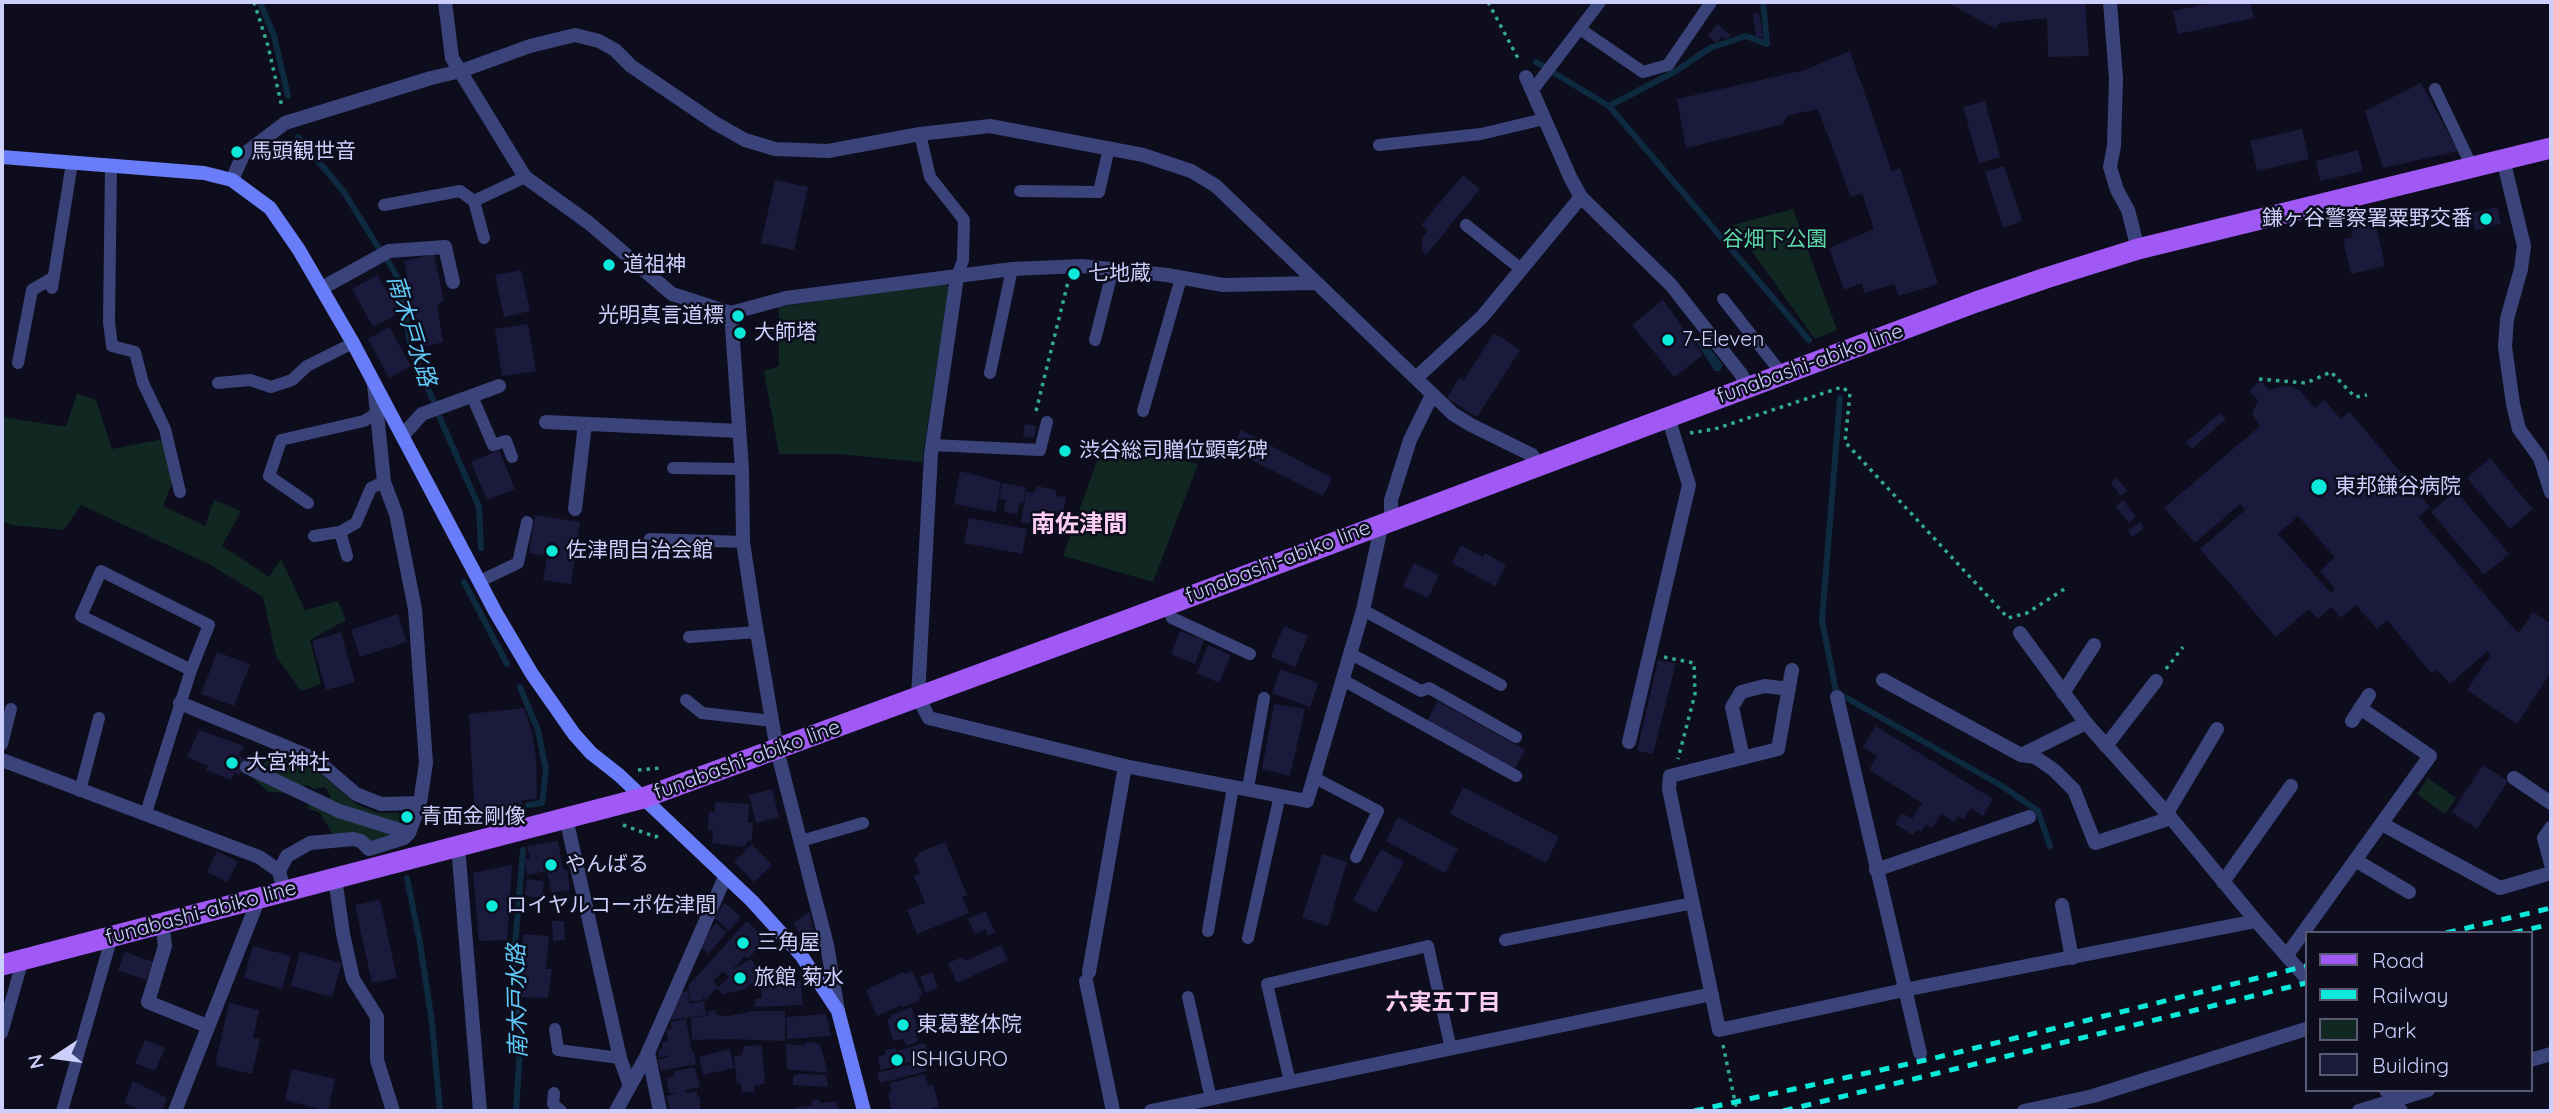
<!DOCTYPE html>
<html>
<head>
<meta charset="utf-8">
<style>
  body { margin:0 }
  #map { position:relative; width:2553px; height:1113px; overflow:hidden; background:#0d0d1d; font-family:Quicksand,sans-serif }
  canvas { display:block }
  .frame { position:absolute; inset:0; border:4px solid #cccefc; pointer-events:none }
  .legend { position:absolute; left:2305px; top:931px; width:228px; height:161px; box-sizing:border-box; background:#0d0d1d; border:2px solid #595a76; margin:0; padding:9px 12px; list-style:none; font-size:21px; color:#cccefc }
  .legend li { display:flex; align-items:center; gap:14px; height:35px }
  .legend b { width:35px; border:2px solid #595a76 }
  .north { position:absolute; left:21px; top:1022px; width:70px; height:70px; -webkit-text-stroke:5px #0d0d1d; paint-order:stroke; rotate:257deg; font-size:19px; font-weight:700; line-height:28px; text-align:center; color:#cccefc }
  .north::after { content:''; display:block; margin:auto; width:24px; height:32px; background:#cccefc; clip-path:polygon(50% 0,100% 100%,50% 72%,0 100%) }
</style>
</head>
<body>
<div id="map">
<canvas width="2553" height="1113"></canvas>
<div class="frame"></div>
<ul class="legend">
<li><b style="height:9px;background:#a159f6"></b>Road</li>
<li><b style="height:9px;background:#0ce8d9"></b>Railway</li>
<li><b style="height:19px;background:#102722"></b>Park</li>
<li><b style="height:19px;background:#1b1a3d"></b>Building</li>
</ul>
<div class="north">N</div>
</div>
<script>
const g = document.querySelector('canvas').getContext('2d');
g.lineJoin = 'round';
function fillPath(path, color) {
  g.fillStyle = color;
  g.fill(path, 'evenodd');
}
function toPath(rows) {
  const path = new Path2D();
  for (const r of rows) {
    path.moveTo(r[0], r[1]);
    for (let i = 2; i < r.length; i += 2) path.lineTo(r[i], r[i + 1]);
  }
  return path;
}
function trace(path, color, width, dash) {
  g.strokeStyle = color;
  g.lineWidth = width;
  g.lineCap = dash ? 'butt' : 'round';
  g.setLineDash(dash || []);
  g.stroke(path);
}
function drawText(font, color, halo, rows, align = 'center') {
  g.font = font + ' Quicksand,"Noto Sans JP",sans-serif';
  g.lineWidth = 5;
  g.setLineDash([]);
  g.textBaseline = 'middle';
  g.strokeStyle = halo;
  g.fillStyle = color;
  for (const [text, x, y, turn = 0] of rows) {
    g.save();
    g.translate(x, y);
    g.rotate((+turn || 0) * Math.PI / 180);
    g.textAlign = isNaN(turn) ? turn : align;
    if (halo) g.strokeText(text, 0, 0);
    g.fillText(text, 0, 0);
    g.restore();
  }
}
fillPath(toPath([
  [1793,209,1837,330,1815,339,1733,225],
  [944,282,949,287,922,462,838,454,779,454,764,371,779,366,779,307],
  [77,393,96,400,112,449,163,439,173,480,163,506,205,526,214,500,241,511,222,546,269,577,281,559,305,610,338,601,346,620,310,640,321,684,301,691,276,656,263,597,211,565,81,505,64,530,11,525,2,521,2,417,66,427],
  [1103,444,1198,464,1153,582,1063,556],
  [280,752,307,762,356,804,378,813,402,813,397,834,372,843,334,836,320,813,307,808,311,803,331,797,325,787,314,789,307,785,290,793,268,792,254,779,266,760],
  [2428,778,2456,798,2445,814,2417,794]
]), '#102722');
fillPath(toPath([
  [1700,336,1723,365,1720,371,1715,371,1694,339]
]), '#0e2a40');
trace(toPath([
  [260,2,274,36,288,96],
  [1536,62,1609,106,1809,340],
  [1609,106,1676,71,1710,48,1746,36,1767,44,1763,2],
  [298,137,344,192,378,247],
  [388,261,400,282,411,350,433,400],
  [1840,398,1822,620,1836,692,2002,786,2038,811,2050,846],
  [440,418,479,507,481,548],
  [464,582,507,664],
  [520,687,538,730,546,770,542,803,528,805],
  [407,878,420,943,432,1023,440,1111],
  [516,1111,521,1033,512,982,523,850]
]), '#0e2a40', 6);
fillPath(toPath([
  [1947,2,2085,2,2089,56,2048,57,2047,18,1999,23,1996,29],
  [2215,2,2250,2,2254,18,2178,34,2173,11],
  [1759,13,1763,37,1756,38,1753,14],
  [1717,24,1731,35,1726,40,1722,36,1717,43,1708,36],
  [1850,51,1892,172,1900,168,1938,284,1899,296,1894,284,1864,293,1862,283,1844,290,1829,248,1874,229,1862,193,1851,197,1818,109,1786,116,1784,124,1686,148,1677,99,1805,70],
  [2421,83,2458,151,2383,168,2365,111],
  [1985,101,2000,157,1979,163,1963,107],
  [2302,129,2309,159,2257,171,2250,141],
  [2358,150,2363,171,2320,181,2316,161],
  [2004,166,2022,221,2003,228,1985,172],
  [1463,175,1480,189,1426,255,1422,251,1422,238,1428,231,1421,225],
  [775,180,808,187,794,250,761,243],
  [2497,207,2501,224,2475,230,2471,213],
  [2376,224,2385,266,2351,274,2343,239,2353,237,2351,229],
  [434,254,444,301,437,305,443,342,420,348,411,310,413,308,404,261],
  [521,270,530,311,504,317,495,275],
  [377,275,400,313,373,327,352,289],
  [1663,300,1703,355,1674,377,1632,325],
  [528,324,536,371,502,376,495,329],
  [389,327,411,366,389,378,368,339],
  [1494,333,1520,350,1477,417,1447,398,1459,378,1464,380],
  [2261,380,2269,390,2284,386,2293,387,2300,391,2315,408,2324,400,2341,419,2349,411,2430,507,2418,517,2516,631,2519,633,2533,612,2551,624,2551,672,2517,724,2467,690,2490,656,2488,651,2450,684,2437,670,2432,674,2387,620,2377,629,2356,605,2341,618,2331,607,2318,619,2309,609,2276,637,2200,549,2245,510,2240,504,2195,543,2164,508,2260,426,2252,414,2258,400,2249,391],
  [2298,516,2335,557,2320,571,2335,589,2331,593,2278,534],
  [2220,413,2226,419,2192,449,2186,442],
  [1025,424,1036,426,1034,438,1023,436],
  [1241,430,1332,478,1323,496,1232,450],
  [499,450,515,489,487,500,471,462],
  [2490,458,2533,509,2510,529,2467,478],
  [960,471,1001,482,996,512,954,504],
  [2117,478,2127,491,2120,496,2111,482],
  [1002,483,1026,487,1023,503,1020,502,1017,514,1004,512,1006,500,999,499],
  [1036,486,1056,490,1056,496,1066,497,1060,533,1031,528,1031,524,1021,522,1026,492,1035,493],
  [2456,491,2509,554,2484,575,2431,512],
  [2123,500,2136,517,2129,523,2115,506],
  [535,515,580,522,571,584,543,580,547,556,529,553],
  [969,518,1027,529,1022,554,964,543],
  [2140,522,2144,528,2132,537,2128,531],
  [1461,545,1483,557,1485,553,1506,565,1495,586,1452,563],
  [1414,563,1439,575,1428,598,1403,586],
  [398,614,407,642,360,657,351,630],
  [1284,626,1308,636,1295,667,1271,657],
  [1180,631,1204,640,1195,664,1171,654],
  [341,632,355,682,326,690,312,641],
  [1208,645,1231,655,1219,683,1197,673],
  [217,652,250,664,234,706,201,694],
  [1658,660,1676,663,1653,754,1637,751],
  [1280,669,1318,683,1310,707,1272,693],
  [1438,701,1525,750,1514,770,1427,721],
  [1274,704,1305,709,1290,776,1262,769],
  [524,708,532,732,536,758,537,799,522,800,521,814,475,820,469,714],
  [1876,726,1993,799,1983,816,1971,808,1964,819,1958,816,1954,822,1941,814,1932,828,1926,824,1921,832,1917,829,1913,835,1895,824,1902,813,1912,819,1922,803,1869,770,1877,756,1863,747],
  [199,730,244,746,239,756,246,759,239,775,234,772,231,780,206,770,208,766,187,757],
  [2483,765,2508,781,2477,829,2452,812],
  [1463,787,1559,837,1546,863,1450,814],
  [772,789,779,817,756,823,749,795],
  [715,802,749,804,748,823,753,823,752,841,748,841,744,847,712,843,713,830,708,830,709,812,715,812],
  [1398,817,1458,849,1445,873,1386,841],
  [558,841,563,870,567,870,570,890,551,893,547,871,527,875,525,859,530,858,527,846],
  [945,842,967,895,962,897,969,913,917,934,907,910,925,903,914,876,920,873,914,858,919,856,918,853],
  [752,844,772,865,754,882,734,862],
  [1381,849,1404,862,1376,913,1353,900],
  [217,851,238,862,227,882,207,872],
  [1322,854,1347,862,1328,926,1302,918],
  [512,865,507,940,479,941,473,873],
  [527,879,544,881,542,898,525,896],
  [380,900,397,978,372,983,355,905],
  [725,903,741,917,729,931,714,917],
  [985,911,995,932,988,936,985,929,975,934,968,919],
  [809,912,815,935,805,943,793,923],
  [552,921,564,921,565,940,553,941],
  [747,921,766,939,748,959,745,956,732,970,751,959,764,980,757,984,752,983,743,990,723,994,716,988,706,1000,702,997,703,1000,691,1002,688,986],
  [723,971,729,977,719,987,713,981],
  [716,923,727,932,708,954,698,945],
  [523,934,549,936,546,969,552,969,548,998,518,997],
  [1001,945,1008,960,957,983,948,963,963,957,965,961],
  [253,946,291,956,282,989,244,978],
  [125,952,153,962,146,980,118,970],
  [300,952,342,963,332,997,291,986],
  [912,971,923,995,919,996,920,1000,903,1007,901,1005,877,1016,866,990,903,972,904,974],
  [932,972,938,988,926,993,920,977],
  [793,980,793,982,801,981,803,1005,755,1007,755,999,762,998,761,988,785,984,785,981],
  [688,991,690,1004,704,1001,706,1015,670,1020,681,992],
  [229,1003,259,1010,253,1038,260,1039,252,1074,215,1065],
  [909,1008,912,1008,919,1033,916,1034,918,1042,906,1045,903,1039,893,1041,887,1019,891,1018,890,1016],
  [715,1010,716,1015,729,1016,755,1011,785,1011,785,1041,729,1039,692,1040,691,1018,709,1015,707,1012],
  [826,1014,831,1036,787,1039,786,1017],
  [686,1019,692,1051,689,1051,694,1052,696,1064,661,1071,658,1060,674,1055,659,1057,658,1050,663,1048,662,1042,668,1041,666,1030,672,1029,670,1022],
  [145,1040,165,1048,155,1071,135,1063],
  [812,1042,820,1044,828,1073,787,1069,786,1044,805,1046,804,1043],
  [925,1043,929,1057,881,1070,878,1057,886,1054,885,1050,896,1048,897,1051],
  [760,1045,762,1047,765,1083,754,1086,755,1092,742,1092,741,1083,737,1084,734,1056,742,1055,744,1046],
  [730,1049,734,1068,703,1075,699,1057],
  [925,1061,927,1071,880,1083,877,1073],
  [690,1068,695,1068,700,1087,685,1090,686,1093,697,1091,697,1096,700,1098,700,1110,671,1111,666,1096,677,1093,669,1093,666,1078,675,1076,673,1071],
  [292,1069,335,1079,328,1111,285,1100],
  [800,1074,826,1075,828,1087,793,1085,793,1076],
  [925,1074,928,1085,933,1084,939,1107,921,1111,892,1111,888,1093,892,1092,890,1083],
  [133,1081,167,1098,162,1111,144,1111,124,1103],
  [819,1099,820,1103,836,1101,838,1111,797,1111,796,1108,813,1105,812,1101]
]), '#1b1a3d');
trace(toPath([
  [254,2,268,46,282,107],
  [1488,2,1520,62],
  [2259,379,2306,383,2331,372,2355,397,2367,395],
  [1036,411,1068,282],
  [1690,433,1715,429,1842,387,1850,393,1845,442,2008,618,2027,613,2066,588],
  [1664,657,1694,663,1695,694,1678,759],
  [2166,669,2183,647],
  [638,770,662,768],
  [623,825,656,837,658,834],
  [1723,1045,1737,1111]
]), '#33a98e', 3.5, [3.5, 5]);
trace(toPath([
  [1580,29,1643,72,1668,65,1711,2],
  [2435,89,2472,167],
  [1532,91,1600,2],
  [920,134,930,177,964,220,963,260,957,277],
  [1379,145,1481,134,1544,119],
  [111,166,109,322,112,346,135,352,143,383,165,429,180,492],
  [1020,191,1099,192,1109,148],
  [474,201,484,238],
  [384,205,460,191,474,201,525,177],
  [1466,225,1521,269],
  [52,288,72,163],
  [1723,299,1782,374],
  [1095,340,1113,269],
  [18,363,32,290,54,277],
  [990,373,1012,269],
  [218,383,250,380,271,387,292,380,307,366,353,343],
  [472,396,493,445,506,441,512,457],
  [1143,411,1181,278],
  [932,445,1040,450,1047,422],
  [673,468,742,469],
  [308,503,269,476,281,440,364,421,377,413],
  [340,532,347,556],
  [314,536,340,532,356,523,371,488,384,482],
  [650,539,743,542],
  [480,581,518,563,527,522],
  [1166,605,1172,618,1250,654],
  [1363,610,1501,685],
  [689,637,757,632],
  [1351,654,1421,691,1429,688,1516,737],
  [1343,680,1516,776],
  [686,700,702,713,772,721],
  [2,744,11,709],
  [1315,778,1378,811,1356,857],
  [1248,788,1264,698],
  [80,791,99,718],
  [146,813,191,670,209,625,101,571,81,616,191,670],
  [801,841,863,823],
  [1208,931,1233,787],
  [1248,938,1280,795],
  [1505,940,1693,903],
  [1188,997,1211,1099],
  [555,1029,558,1050,620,1058],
  [2,1033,23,959],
  [1290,1082,1267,984,1428,946,1451,1049],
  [554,1093,553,1104,561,1111],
  [62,1111,112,936]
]), '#3a437a', 12);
trace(toPath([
  [445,2,452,58,525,177,589,223,672,294,731,313,742,469,743,542,754,615,777,750,827,945,838,1011],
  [2110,2,2116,78,2114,146,2110,167,2117,190,2128,210,2138,249],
  [1526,77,1571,179,1581,197,1671,285,1741,374,1748,387],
  [2503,159,2524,246,2521,269,2507,319,2505,347,2513,404,2519,429,2540,458,2551,492],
  [232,180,243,155,285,123,431,78,461,71,530,46,575,35,599,41,615,50,631,66,715,123,745,140,775,149,828,151,920,134,990,126,1143,155,1191,171,1216,186,1453,414,1471,425,1532,455,1537,466],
  [957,277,931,454,918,697,929,718,1125,766,1307,801,1363,610,1382,523],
  [322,288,389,251,445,247,453,282],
  [731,313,786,298,1012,269,1082,266,1167,275,1223,285,1315,283],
  [1416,378,1482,317,1581,197],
  [546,422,739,431],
  [403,435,422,414,499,386],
  [575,509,585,424],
  [1391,520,1391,500,1410,440,1432,395],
  [2020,633,2086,723,2171,818,2256,921,2306,978],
  [1792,670,1778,749,1670,776,1669,789,1719,1030,1904,990,2256,921],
  [1883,680,2021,755,2035,757,2054,770,2074,790,2095,843,2171,818],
  [2063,693,2094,645],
  [1837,697,1920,1053],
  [180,703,308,756],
  [2352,721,2369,695],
  [1629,742,1689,485,1668,417],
  [2106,746,2156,681],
  [2021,755,2086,723],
  [1743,758,1732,707,1741,692,1765,686,1789,689],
  [2,760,259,857,279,871,284,891],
  [322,765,356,794,381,804,420,803],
  [247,767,339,811,409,833],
  [2514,778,2551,803],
  [2167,813,2217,729],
  [566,818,620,1058,630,1086],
  [2382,824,2500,888,2551,873],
  [2551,828,2544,838,2551,864],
  [458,846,480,1111],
  [2355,860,2409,892],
  [1876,870,2029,817],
  [279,871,287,856,310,843,353,839,361,841,369,849,404,838,409,833,420,803,426,763,415,609,396,514,384,482,374,384],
  [335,878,343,934,353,979,377,1017,377,1060,393,1111],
  [2223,882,2291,786],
  [2062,905,2072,958],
  [162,923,165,946,148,1002,207,1026],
  [2287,955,2430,756,2360,708],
  [1089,972,1125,766],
  [1086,981,1113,1111],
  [648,1052,660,1111],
  [2530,1060,2551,1054],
  [2386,1090,2401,1111],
  [175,1111,259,898],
  [616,1111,646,1057,725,877],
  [1151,1111,1712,994],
  [2024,1111,2093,1096,2306,1029],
  [2359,1111,2428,1090]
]), '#3a437a', 14);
trace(toPath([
  [2,157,204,173,232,180,270,208,299,250,353,343,496,613,532,674,574,734,591,753,619,775,752,901,801,955,838,1011,864,1111]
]), '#687df7', 14);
trace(toPath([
  [2,965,643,798,1130,619,1976,302,2046,278,2138,249,2551,148]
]), '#a159f6', 21);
trace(toPath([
  [2446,933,2551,908],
  [2513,933,2551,924],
  [1694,1111,1935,1058,2306,966],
  [1783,1111,2306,983]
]), '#0ce8d9', 5, [10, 9]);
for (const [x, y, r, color] of [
  [237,152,7,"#0ce8d9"],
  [2486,219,7,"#0ce8d9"],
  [609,265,7,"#0ce8d9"],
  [1074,274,7,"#0ce8d9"],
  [738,316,7,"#0ce8d9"],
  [740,333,7,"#0ce8d9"],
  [1668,340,7,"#0ce8d9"],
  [1065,451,7,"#0ce8d9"],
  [2319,487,9,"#0ce8d9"],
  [552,551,7,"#0ce8d9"],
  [232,763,7,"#0ce8d9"],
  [407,817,7,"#0ce8d9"],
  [551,865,7,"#0ce8d9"],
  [492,906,7,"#0ce8d9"],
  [743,943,7,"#0ce8d9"],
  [740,978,7,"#0ce8d9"],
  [903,1025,7,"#0ce8d9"],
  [897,1060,7,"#0ce8d9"]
]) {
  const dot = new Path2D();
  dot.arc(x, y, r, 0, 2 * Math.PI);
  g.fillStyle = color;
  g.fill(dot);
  trace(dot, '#0d0d1d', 2.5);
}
drawText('21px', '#cccefc', '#0d0d1d', [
  ["馬頭観世音",251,152],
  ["鎌ヶ谷警察署粟野交番",2472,219,"right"],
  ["道祖神",623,265],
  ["七地蔵",1088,274],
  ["光明真言道標",724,316,"right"],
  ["大師塔",754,333],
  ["7-Eleven",1682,340],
  ["渋谷総司贈位顕彰碑",1079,451],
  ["東邦鎌谷病院",2335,487],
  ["佐津間自治会館",566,551],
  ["大宮神社",246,763],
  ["青面金剛像",421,817],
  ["やんばる",565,865],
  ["ロイヤルコーポ佐津間",506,906],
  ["三角屋",757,943],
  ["旅館 菊水",754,978],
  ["東葛整体院",917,1025],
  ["ISHIGURO",911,1060]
], 'left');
drawText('21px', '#5cd8a4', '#0d0d1d', [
  ["谷畑下公園",1775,240]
]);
drawText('21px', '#cccefc', '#0d0d1d', [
  ["funabashi-abiko line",1810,364,-20],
  ["funabashi-abiko line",1278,562,-21],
  ["funabashi-abiko line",747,760,-20],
  ["funabashi-abiko line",201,913,-15]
]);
drawText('italic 23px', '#5fcaf7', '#0d0d1d', [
  ["南木戸水路",411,331,73],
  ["南木戸水路",518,1001,-91]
]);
drawText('bold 23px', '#fccef3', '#0d0d1d', [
  ["六実五丁目",1443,1003]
]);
drawText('bold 24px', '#fccef3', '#0d0d1d', [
  ["南佐津間",1079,525]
]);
</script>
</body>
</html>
